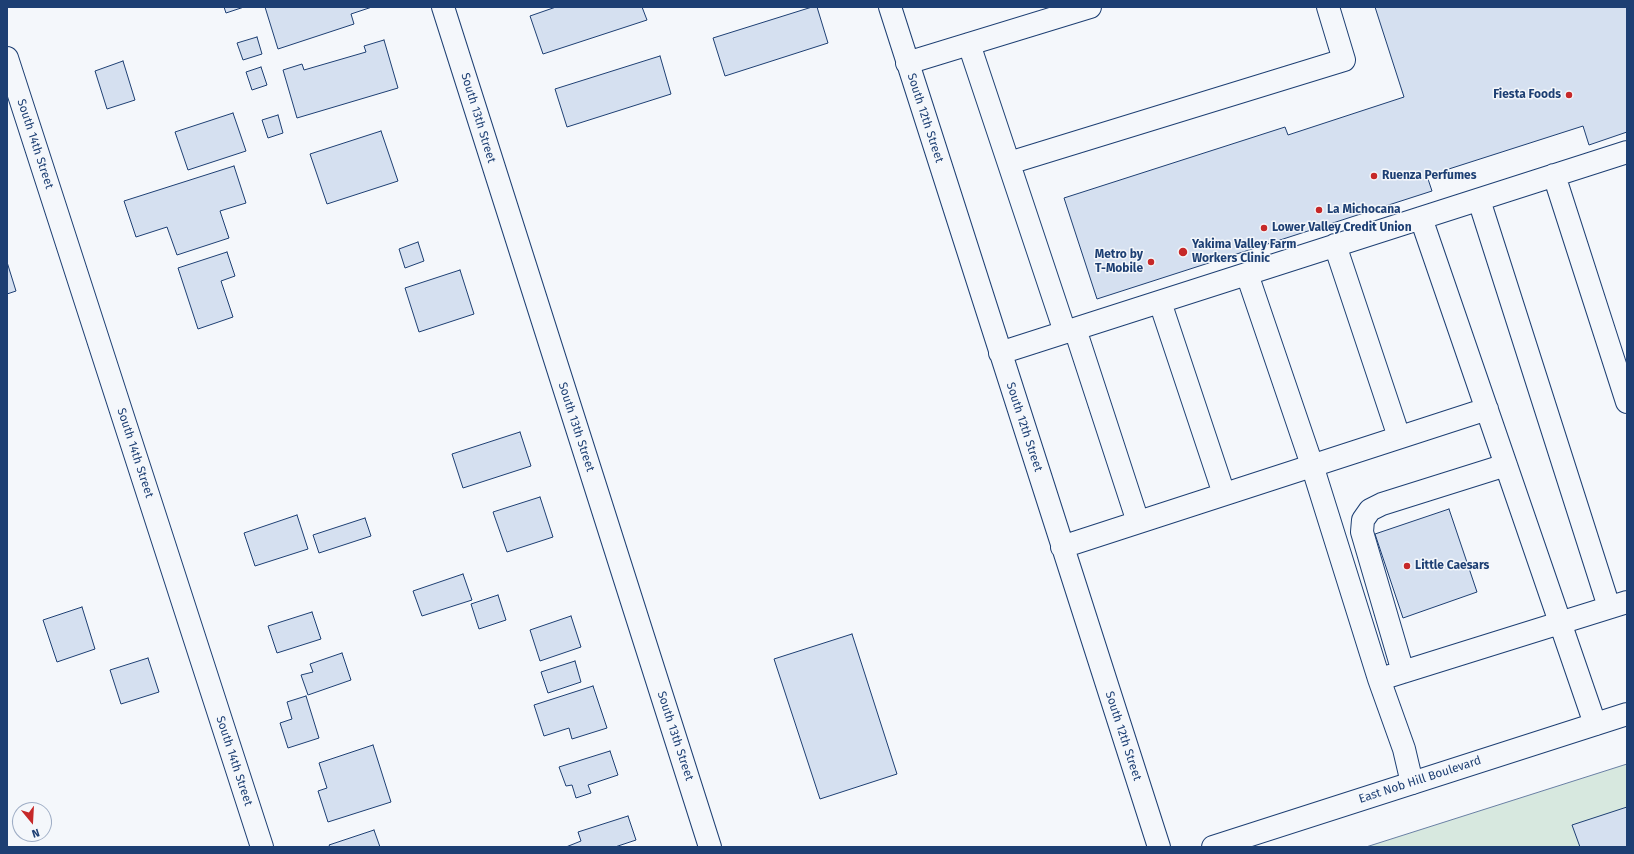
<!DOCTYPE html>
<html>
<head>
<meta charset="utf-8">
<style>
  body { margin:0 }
  #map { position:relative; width:1634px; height:854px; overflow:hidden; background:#f4f7fb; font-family:"Fira Sans",sans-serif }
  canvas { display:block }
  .frame { position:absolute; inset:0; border:8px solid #1d3f73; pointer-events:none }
  .north { position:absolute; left:12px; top:802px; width:40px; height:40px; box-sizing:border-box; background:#f4f7fb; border:1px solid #9eadc5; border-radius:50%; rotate:162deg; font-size:11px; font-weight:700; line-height:16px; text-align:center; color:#1d3f73 }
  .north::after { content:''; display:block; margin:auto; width:14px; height:18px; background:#c62828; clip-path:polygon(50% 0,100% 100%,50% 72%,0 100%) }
</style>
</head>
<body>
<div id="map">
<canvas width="1634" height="854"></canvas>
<div class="frame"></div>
<div class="north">N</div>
</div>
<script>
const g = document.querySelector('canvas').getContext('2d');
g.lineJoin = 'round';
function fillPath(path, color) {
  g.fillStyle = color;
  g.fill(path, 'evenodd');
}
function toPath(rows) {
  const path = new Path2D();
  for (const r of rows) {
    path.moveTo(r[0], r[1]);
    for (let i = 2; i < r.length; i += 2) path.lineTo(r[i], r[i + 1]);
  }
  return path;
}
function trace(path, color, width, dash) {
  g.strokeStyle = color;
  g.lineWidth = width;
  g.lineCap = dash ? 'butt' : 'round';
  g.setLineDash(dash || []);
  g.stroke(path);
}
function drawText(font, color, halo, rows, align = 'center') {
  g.font = font + ' "Fira Sans",sans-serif';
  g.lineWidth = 3;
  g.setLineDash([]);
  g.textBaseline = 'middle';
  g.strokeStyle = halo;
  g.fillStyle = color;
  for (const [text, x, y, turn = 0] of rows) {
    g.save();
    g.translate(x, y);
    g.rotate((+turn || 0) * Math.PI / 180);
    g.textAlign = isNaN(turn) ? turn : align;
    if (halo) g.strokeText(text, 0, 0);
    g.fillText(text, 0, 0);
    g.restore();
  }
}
const green = toPath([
  [1627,764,1627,847,1366,847,1627,764]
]);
fillPath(green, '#d7e8df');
trace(green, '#687fa3', 1);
const building = toPath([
  [224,7,244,7,226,13,224,7],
  [265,7,372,7,351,14,354,24,278,49,265,7],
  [556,7,642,7,647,20,543,54,530,16,556,7],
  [812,7,817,7,828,43,725,76,713,38,812,7],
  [1375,7,1627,7,1627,132,1589,145,1583,126,1427,176,1432,191,1097,299,1064,198,1285,127,1288,135,1404,97,1375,7],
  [257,37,262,54,243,60,237,43,257,37],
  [384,40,398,88,297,118,283,70,302,64,304,70,366,52,364,46,384,40],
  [660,56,671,94,567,127,555,89,660,56],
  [123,61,135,100,107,109,95,71,123,61],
  [261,67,267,85,252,90,246,72,261,67],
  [233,113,246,151,188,170,175,132,233,113],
  [278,115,283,133,268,138,262,120,278,115],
  [381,131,398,181,327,204,310,154,381,131],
  [234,166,246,203,220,211,229,238,177,255,167,227,136,237,124,201,234,166],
  [418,242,424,261,405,268,399,249,418,242],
  [227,252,235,276,221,281,233,317,198,329,178,268,227,252],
  [7,262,16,291,7,294,7,262],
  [460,270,474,314,419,332,405,288,460,270],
  [520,432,531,466,463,488,452,454,520,432],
  [540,497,553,537,507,552,493,512,540,497],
  [1449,509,1477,592,1403,618,1375,534,1449,509],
  [297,515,308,549,255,566,244,533,297,515],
  [365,518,371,536,319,553,313,535,365,518],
  [463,574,472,600,422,616,413,591,463,574],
  [498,595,506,620,479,629,471,604,498,595],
  [82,607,95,649,57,662,43,620,82,607],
  [312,612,321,639,277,653,268,626,312,612],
  [571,616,581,647,540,661,530,630,571,616],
  [852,634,897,774,820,799,774,659,852,634],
  [342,653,351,680,308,695,301,675,313,672,310,664,342,653],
  [148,658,159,692,121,704,110,670,148,658],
  [575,661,581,682,548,693,541,672,575,661],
  [593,686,607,728,572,739,569,728,544,736,534,705,593,686],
  [306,696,319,738,288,748,280,723,292,719,287,702,306,696],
  [373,745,391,802,328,822,318,791,327,788,319,763,373,745],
  [610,751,618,775,588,785,591,793,576,798,572,785,566,786,559,767,610,751],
  [1627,807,1627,847,1580,847,1572,825,1627,807],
  [628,816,636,840,615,847,566,847,581,841,578,832,628,816],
  [374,830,380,847,330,847,329,845,374,830]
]);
fillPath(building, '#d5e0f0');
trace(building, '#1d3f73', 1);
const minor = toPath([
  [443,7,710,847],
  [890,7,1159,847],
  [969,44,1065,332],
  [7,58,262,847],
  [907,63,1090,7],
  [1009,163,1344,60,1328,7],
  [1554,175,1627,402],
  [1479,200,1609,607],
  [1421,218,1595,724],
  [1335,245,1399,437],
  [1247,274,1312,465,1379,679,1404,749,1412,783],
  [1160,302,1224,494],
  [1075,329,1138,522],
  [1000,353,1627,152],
  [1062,547,1487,409],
  [1403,672,1362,532,1363,520,1370,510,1382,504,1506,465],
  [1390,676,1627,602]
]);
const major = toPath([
  [1213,847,1627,714]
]);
trace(minor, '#1d3f73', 24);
trace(major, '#1d3f73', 24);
trace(minor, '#f4f7fb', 22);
trace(major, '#f4f7fb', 22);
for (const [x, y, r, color] of [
  [1569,95,4,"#c62828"],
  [1374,176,4,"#c62828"],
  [1319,210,4,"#c62828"],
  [1264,228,4,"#c62828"],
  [1183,252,5,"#c62828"],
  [1151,262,4,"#c62828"],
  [1407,566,4,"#c62828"]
]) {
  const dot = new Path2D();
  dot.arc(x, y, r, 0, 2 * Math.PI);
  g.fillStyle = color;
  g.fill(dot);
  trace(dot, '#f4f7fb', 1.5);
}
drawText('bold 12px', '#1d3f73', '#f4f7fb', [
  ["Fiesta Foods",1561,95,"right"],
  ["Ruenza Perfumes",1382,176],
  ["La Michocana",1327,210],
  ["Lower Valley Credit Union",1272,228],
  ["Yakima Valley Farm",1192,245],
  ["Workers Clinic",1192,259],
  ["Metro by",1143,255,"right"],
  ["T-Mobile",1143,269,"right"],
  ["Little Caesars",1415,566]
], 'left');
drawText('12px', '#1d3f73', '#f4f7fb', [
  ["South 13th Street",478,118,73],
  ["South 12th Street",925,118,72],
  ["South 14th Street",35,144,72],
  ["South 13th Street",576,427,72],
  ["South 12th Street",1024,427,72],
  ["South 14th Street",135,453,72],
  ["South 13th Street",675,736,72],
  ["South 12th Street",1123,736,72],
  ["South 14th Street",234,761,72],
  ["East Nob Hill Boulevard",1420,780,-18]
]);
</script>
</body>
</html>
